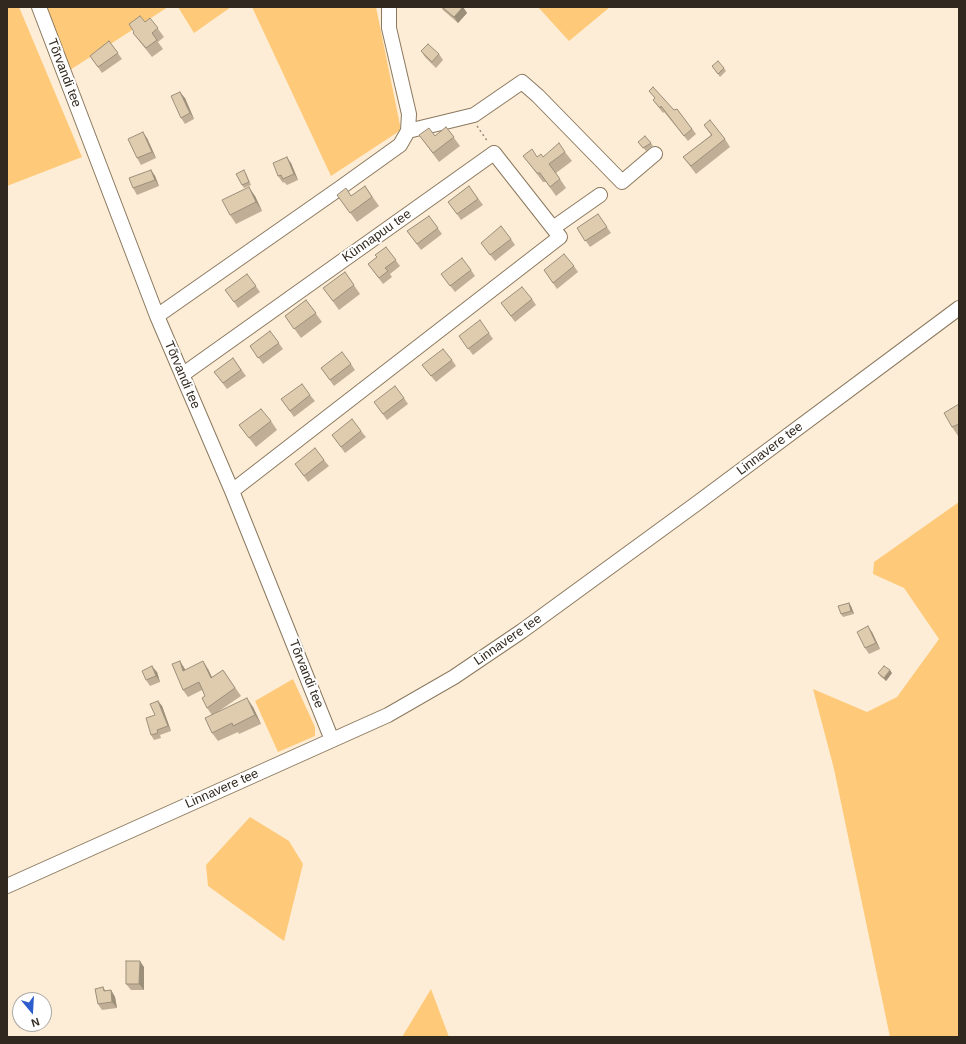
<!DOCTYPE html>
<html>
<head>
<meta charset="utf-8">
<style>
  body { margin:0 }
  #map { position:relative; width:966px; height:1044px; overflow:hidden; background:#fdedd6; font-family:Helvetica,sans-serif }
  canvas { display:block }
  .frame { position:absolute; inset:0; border:8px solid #31291f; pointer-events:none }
  .north { position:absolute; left:12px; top:992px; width:40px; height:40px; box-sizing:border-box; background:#fff; border:1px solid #ada9a5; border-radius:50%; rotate:162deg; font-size:11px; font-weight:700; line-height:16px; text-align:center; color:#31291f }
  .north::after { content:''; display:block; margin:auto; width:14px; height:18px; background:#2d5dcc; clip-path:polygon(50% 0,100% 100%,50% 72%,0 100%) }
</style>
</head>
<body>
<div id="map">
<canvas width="966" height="1044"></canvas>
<div class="frame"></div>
<div class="north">N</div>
</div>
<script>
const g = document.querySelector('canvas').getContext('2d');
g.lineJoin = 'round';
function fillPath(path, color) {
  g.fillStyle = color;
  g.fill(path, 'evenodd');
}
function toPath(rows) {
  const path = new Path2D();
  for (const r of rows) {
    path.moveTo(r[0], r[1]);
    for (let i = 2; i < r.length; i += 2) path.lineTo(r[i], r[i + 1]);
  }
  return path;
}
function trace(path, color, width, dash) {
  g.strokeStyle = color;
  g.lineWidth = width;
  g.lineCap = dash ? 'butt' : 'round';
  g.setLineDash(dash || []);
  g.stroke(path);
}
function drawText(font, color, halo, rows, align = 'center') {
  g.font = font + ' Helvetica,sans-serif';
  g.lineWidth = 4;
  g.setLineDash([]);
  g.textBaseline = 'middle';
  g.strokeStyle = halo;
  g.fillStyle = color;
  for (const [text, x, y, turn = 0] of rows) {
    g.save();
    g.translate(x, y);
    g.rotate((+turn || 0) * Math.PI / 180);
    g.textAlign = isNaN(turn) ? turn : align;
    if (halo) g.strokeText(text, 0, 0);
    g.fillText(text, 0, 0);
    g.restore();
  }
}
fillPath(toPath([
  [7,7,19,7,82,157,7,186],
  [47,7,168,7,70,70],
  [178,7,231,7,194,33],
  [252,7,376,7,401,130,331,176],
  [538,7,610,7,569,41],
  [959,502,959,1037,890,1037,834,769,813,689,867,712,897,697,939,639,904,588,873,574,874,562],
  [293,679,315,727,315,736,278,752,255,701],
  [250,817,289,841,303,864,284,941,208,886,206,865],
  [431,989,449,1037,402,1037]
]), '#feca7a');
const minor = toPath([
  [39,7,157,316,232,491,332,740],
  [408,131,474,115,522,82,538,96,622,182,655,154],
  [553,228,600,195],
  [157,316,340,188,400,145,408,131,409,114,389,28,389,7],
  [182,375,494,153,560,237,232,491],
  [7,886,388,715,454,677,522,631,696,504,959,308]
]);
trace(minor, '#8b795f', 16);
trace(toPath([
  [477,126,488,142]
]), '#9a8d7d', 1.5, [2, 3]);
trace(minor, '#fff', 14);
fillPath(toPath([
  [441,7,463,7,467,13,458,23,443,10],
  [150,18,164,37,158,42,163,49,152,57,140,42,133,33,145,22],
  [109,41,122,59,102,73,90,56],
  [421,51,439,54,443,60,436,68,425,57],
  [712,66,724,68,726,71,720,77],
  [185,98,194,119,185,124,181,118],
  [653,100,674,110,677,109,696,134,688,141,664,112,663,113],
  [704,125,725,139,730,147,696,174,683,157,711,135],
  [446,127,460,146,439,162,419,135,435,136],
  [147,138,156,158,141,165,137,158],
  [638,142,651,143,653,146,646,151],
  [565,152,572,161,556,173,566,188,556,196,546,182,543,182,523,156,543,157],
  [291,163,298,180,287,185,284,182,283,183,278,176],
  [151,170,155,176,159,186,137,195,133,188],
  [246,173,251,185,244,188,242,185],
  [365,186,379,206,357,222,337,195,351,196],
  [469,186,483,205,461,220,448,202],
  [255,196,262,211,236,224,230,215],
  [598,214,611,233,590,247,577,228],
  [429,216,442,234,421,250,407,231],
  [511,239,515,245,495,261,481,243],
  [386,247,400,266,390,274,392,277,383,284,368,264,377,257],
  [574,266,578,272,557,289,544,270],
  [471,270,475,276,455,292,441,274],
  [345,272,360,294,339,310,323,288],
  [247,274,260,292,238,308,226,290],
  [532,299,536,305,515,322,501,303],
  [306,300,322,322,301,338,285,316],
  [270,331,283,349,263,364,250,346],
  [489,333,493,339,473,355,459,336],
  [233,358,246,376,227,389,214,372],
  [452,360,456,366,436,382,422,365],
  [351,364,355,370,334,386,321,368],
  [310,395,315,401,294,417,281,399],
  [404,398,408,404,387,420,374,402],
  [959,404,959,436,958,436,952,427],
  [271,421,277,430,256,447,239,425],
  [361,431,366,437,345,453,332,435],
  [324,460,329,466,308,482,295,464],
  [849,603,851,606,854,614,843,617,841,614],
  [872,632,880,649,869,654,865,648],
  [208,669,212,677,223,670,241,696,213,715,253,707,261,724,239,734,238,732,218,741,212,733,212,715,207,708,205,696,202,690,188,697,183,690,185,670],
  [157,672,160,682,150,686,146,680],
  [878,673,892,673,886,681,880,676],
  [158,701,162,706,171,731,160,735,161,738,154,740,151,735],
  [144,967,144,990,131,990,126,984],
  [103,987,106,991,111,990,115,997,117,1008,102,1010,98,1004]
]), '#c0af96');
fillPath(toPath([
  [463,7,467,13,458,23,454,17],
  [180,92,185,98,194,119,190,113],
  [143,132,147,138,156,158,152,152],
  [287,157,291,163,298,180,294,174],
  [151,170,155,176,159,186,155,180],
  [249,187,255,196,262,211,256,202],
  [849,603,851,606,854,614,851,611],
  [868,626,872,632,880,649,876,643],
  [180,661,185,669,188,678,183,671],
  [203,661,208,669,216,686,211,678],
  [152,666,157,672,160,682,156,676],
  [890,670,892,673,886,681,884,678],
  [247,698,253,707,261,724,255,715],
  [158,701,162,706,171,731,168,726],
  [140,961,144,967,144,990,139,984],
  [111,990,115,997,117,1008,112,1002]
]), '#9c8f7a');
const building = toPath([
  [442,7,463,7,454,17,442,7],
  [140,16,145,22,150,18,158,28,152,33,157,40,146,48,133,33,134,32,129,24,140,16],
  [109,41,118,53,98,67,90,56,109,41],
  [428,44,439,54,432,62,421,51,428,44],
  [718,61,724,68,718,74,712,66,718,61],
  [653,87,674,110,677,109,692,129,684,136,661,106,660,108,653,100,655,98,649,91,653,87],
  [180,92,190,113,181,118,171,96,180,92],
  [710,120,725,139,691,166,683,157,712,135,704,125,710,120],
  [446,127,454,137,433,153,419,135,429,128,435,136,446,127],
  [143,132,152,152,137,158,128,139,143,132],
  [645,136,651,143,643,148,638,142,645,136],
  [559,143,565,152,549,164,560,179,550,187,540,173,537,173,523,156,532,149,537,157,541,154,543,157,559,143],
  [287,157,294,174,283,179,281,175,278,176,273,163,287,157],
  [151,170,155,180,133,188,129,178,151,170],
  [244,170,249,182,242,185,236,174,244,170],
  [365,186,372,197,350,213,337,195,346,188,351,196,365,186],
  [469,186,478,199,457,214,448,202,469,186],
  [249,187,256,202,230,215,222,200,249,187],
  [598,214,607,227,585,241,577,228,598,214],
  [429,216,438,228,417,244,407,231,429,216],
  [501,226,511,239,490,255,481,243,501,226],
  [386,247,396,260,385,268,388,271,379,278,368,264,377,257,375,255,386,247],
  [564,254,574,266,553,283,544,270,564,254],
  [462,258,471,270,450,286,441,274,462,258],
  [345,272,354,285,333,301,323,288,345,272],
  [247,274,256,286,234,302,225,290,247,274],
  [522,287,532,299,511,316,501,303,522,287],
  [306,300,316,313,294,329,285,316,306,300],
  [480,320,489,333,468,349,459,336,480,320],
  [270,331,279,343,258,358,250,346,270,331],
  [443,349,452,360,431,376,422,365,443,349],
  [342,352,351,364,330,380,321,368,342,352],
  [233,358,241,370,223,383,214,372,233,358],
  [302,384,310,395,290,411,281,399,302,384],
  [395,386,404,398,383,414,374,402,395,386],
  [959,404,959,424,952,427,944,413,959,404],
  [261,409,271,421,249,438,239,425,261,409],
  [352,419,361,431,341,447,332,435,352,419],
  [315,448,324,460,304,476,295,464,315,448],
  [849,603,851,611,841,614,838,606,849,603],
  [868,626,876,643,865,648,857,632,868,626],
  [180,661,183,671,203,661,211,678,223,670,235,688,207,708,202,698,205,696,199,682,183,690,172,664,180,661],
  [152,666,156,676,146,680,142,671,152,666],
  [884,666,890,670,884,678,878,673,884,666],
  [247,698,255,715,233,726,232,723,212,733,205,718,247,698],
  [158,701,168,726,157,730,158,733,151,735,146,718,155,715,150,704,158,701],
  [126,961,140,961,139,984,126,984,126,961],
  [103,987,104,991,111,990,112,1002,98,1004,95,989,103,987]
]);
fillPath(building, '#dfccaf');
trace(building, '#9c8f7a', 1);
drawText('13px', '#31291f', '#fff', [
  ["Tõrvandi tee",64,73,69],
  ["Künnapuu tee",377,236,-35],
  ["Tõrvandi tee",182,375,67],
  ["Linnavere tee",770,449,-37],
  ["Linnavere tee",508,640,-35],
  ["Tõrvandi tee",306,674,68],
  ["Linnavere tee",222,789,-24]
]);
</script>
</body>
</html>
